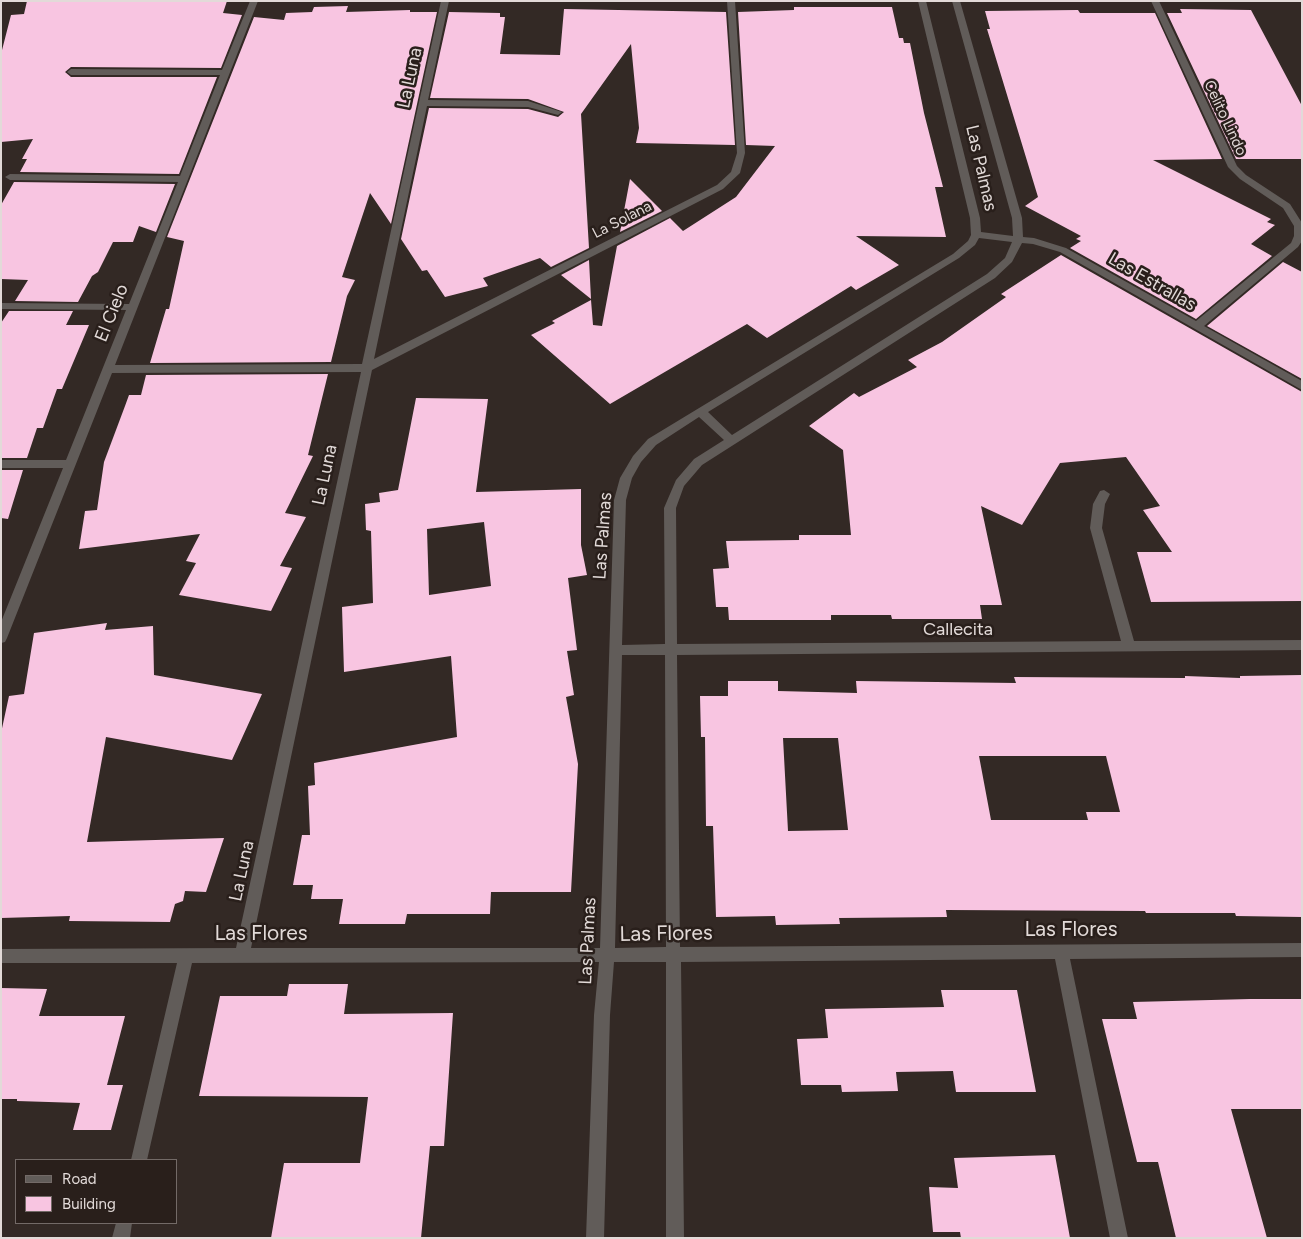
<!DOCTYPE html>
<html>
<head>
<meta charset="utf-8">
<style>
  body { margin:0 }
  #map { position:relative; width:1303px; height:1239px; overflow:hidden; background:#332925; font-family:Figtree,sans-serif }
  canvas { display:block }
  .frame { position:absolute; inset:0; border:2px solid #e2dad8; pointer-events:none }
  .legend { position:absolute; left:15px; top:1159px; width:162px; height:65px; box-sizing:border-box; background:#291f1b; border:1px solid #736a67; margin:0; padding:6px 9px; list-style:none; font-size:15px; color:#e2dad8 }
  .legend li { display:flex; align-items:center; gap:10px; height:25px }
  .legend b { width:25px; border:1px solid #736a67 }
</style>
</head>
<body>
<div id="map">
<canvas width="1303" height="1239"></canvas>
<div class="frame"></div>
<ul class="legend">
<li><b style="height:6px;background:#615c59"></b>Road</li>
<li><b style="height:14px;background:#f8c5e1"></b>Building</li>
</ul>
</div>
<script>
const g = document.querySelector('canvas').getContext('2d');
g.lineJoin = 'round';
function fillPath(path, color) {
  g.fillStyle = color;
  g.fill(path, 'evenodd');
}
function toPath(rows) {
  const path = new Path2D();
  for (const r of rows) {
    path.moveTo(r[0], r[1]);
    for (let i = 2; i < r.length; i += 2) path.lineTo(r[i], r[i + 1]);
  }
  return path;
}
function drawText(font, color, halo, rows, align = 'center') {
  g.font = font + ' Figtree,sans-serif';
  g.lineWidth = 5;
  g.setLineDash([]);
  g.textBaseline = 'middle';
  g.strokeStyle = halo;
  g.fillStyle = color;
  for (const [text, x, y, turn = 0] of rows) {
    g.save();
    g.translate(x, y);
    g.rotate((+turn || 0) * Math.PI / 180);
    g.textAlign = isNaN(turn) ? turn : align;
    if (halo) g.strokeText(text, 0, 0);
    g.fillText(text, 0, 0);
    g.restore();
  }
}
fillPath(toPath([
  [27,1,227,1,223,13,242,15,221,68,71,67,65,72,71,77,217,77,179,174,20,172,27,159,22,159,33,139,1,142,1,54,11,15,24,14],
  [348,6,346,12,410,10,410,12,437,12,391,224,370,193,342,277,355,280,347,296,331,362,150,363,166,309,169,309,184,241,167,237,254,17,284,20,286,13,312,12,314,7],
  [794,7,892,7,899,38,903,38,904,43,910,43,924,113,943,187,935,187,946,237,856,236,899,265,856,290,851,286,767,338,747,324,610,404,531,335,555,323,552,321,591,300,593,325,602,326,617,246,670,218,683,231,736,197,775,146,746,145,738,12,794,10],
  [564,9,726,12,735,145,636,143,639,128,631,44,581,114,589,248,551,267,540,258,483,278,488,286,445,297,427,270,422,271,401,239,429,108,528,109,558,117,564,112,528,99,430,98,449,12,500,13,500,17,505,17,500,54,560,55],
  [1180,9,1251,10,1302,106,1302,159,1236,159,1167,13,1182,13],
  [1078,10,1080,13,1155,13,1222,159,1153,160,1271,219,1267,222,1275,225,1251,244,1272,256,1196,319,1070,248,1081,241,1076,239,1081,236,1025,206,1038,197,987,29,990,29,985,11],
  [630,179,662,211,620,232],
  [14,182,175,184,156,232,139,226,133,242,113,242,98,272,92,276,78,302,15,301,28,280,1,279,1,205],
  [1061,255,1302,392,1302,601,1151,602,1137,552,1172,552,1143,510,1160,506,1126,457,1060,463,1022,525,981,506,1002,605,980,605,982,619,892,619,891,615,831,615,831,620,729,620,728,607,716,607,713,569,729,568,726,541,799,540,799,535,851,535,843,450,809,426,854,393,859,397,917,367,908,360,942,342,1006,297,1001,294],
  [589,260,591,299,561,275],
  [1283,262,1302,272,1302,379,1207,326],
  [9,311,73,311,66,325,89,325,62,389,57,389,43,428,37,428,27,458,1,458,1,323],
  [328,374,308,455,313,456,285,513,306,517,280,566,292,568,271,611,179,595,196,563,186,561,200,534,79,549,85,511,97,510,104,462,125,406,129,395,141,395,146,375],
  [416,398,488,399,476,492,581,489,581,545,587,575,568,578,577,650,567,651,574,695,566,697,578,764,571,892,491,892,490,914,407,914,405,924,339,924,343,899,311,899,313,885,293,885,302,835,310,835,308,786,315,785,314,763,457,737,451,656,344,672,342,607,373,603,371,531,366,530,365,504,380,502,379,493,398,490],
  [484,522,491,586,429,595,427,529],
  [1,470,23,470,8,519,1,518],
  [107,623,105,630,153,626,154,675,262,694,232,760,106,737,87,842,224,838,206,892,185,891,183,901,175,904,170,922,69,921,70,916,1,918,1,733,9,696,24,694,34,633],
  [1302,675,1302,917,1236,916,1235,913,1146,913,1145,911,946,910,947,917,839,918,840,924,776,925,775,916,716,917,713,826,706,826,705,737,701,737,700,696,728,696,728,681,778,681,778,691,857,693,856,681,1016,683,1014,677,1185,678,1185,676,1240,678,1240,676],
  [783,738,838,738,848,830,788,831],
  [979,756,1106,756,1120,812,1086,812,1088,820,991,820],
  [289,984,348,984,344,1014,453,1013,444,1146,430,1146,421,1238,271,1238,284,1163,360,1163,368,1097,199,1096,220,996,287,996],
  [1,988,47,989,39,1016,125,1016,107,1085,123,1085,111,1130,73,1130,80,1103,17,1101,17,1099,1,1099],
  [941,990,1017,990,1036,1092,956,1092,953,1071,896,1072,898,1091,842,1092,841,1085,801,1085,797,1039,828,1038,825,1009,944,1007],
  [1250,999,1302,999,1302,1109,1231,1109,1267,1238,1176,1238,1158,1162,1137,1162,1102,1019,1137,1019,1133,1002],
  [1055,1155,1070,1238,961,1238,960,1232,933,1232,929,1187,958,1188,954,1158]
]), '#f8c5e1');
fillPath(toPath([
  [250,1,258,1,115,365,362,364,441,1,449,1,428,100,528,101,562,112,558,115,528,107,427,106,374,359,717,185,731,172,737,153,727,1,735,1,745,153,740,173,723,189,372,370,251,948,600,948,614,500,620,478,633,456,648,439,953,254,968,241,971,235,970,218,918,1,926,1,980,218,981,232,1013,236,1012,218,952,1,960,1,1022,218,1023,237,1034,238,1066,248,1196,321,1291,243,1294,236,1294,226,1283,208,1240,179,1228,167,1151,1,1159,1,1237,166,1246,175,1290,204,1302,223,1302,241,1298,247,1204,326,1302,381,1302,390,1060,252,1033,244,1022,243,1012,262,995,278,702,465,684,486,676,508,677,644,1121,641,1090,528,1093,504,1100,491,1104,490,1110,494,1105,504,1102,528,1134,641,1302,640,1302,650,677,655,680,947,1302,943,1302,957,1070,959,1128,1238,1110,1238,1055,959,681,962,684,1238,666,1238,666,962,614,962,610,1015,604,1238,586,1238,594,1015,599,962,192,963,147,1160,131,1160,177,963,1,963,1,949,236,948,361,372,112,373,7,638,5,642,1,643,1,622,63,468,1,468,1,460,66,460,126,310,1,309,1,303,129,304,178,182,10,180,5,177,10,174,180,176,220,75,71,75,67,72,71,69,222,70,250,1],
  [979,238,1012,242,1005,258,987,274,732,435,708,412,959,258,975,245,979,238],
  [699,417,724,440,694,459,676,480,664,508,665,644,622,645,626,500,632,478,641,462,656,445,699,417],
  [622,655,665,655,666,947,615,948,622,655],
  [116,1223,132,1223,130,1238,112,1238,116,1223]
]), '#615c59');
drawText('15px', '#e2dad8', '#291f1b', [
  ["Celito Lindo",1225,118,65],
  ["La Solana",622,220,-27]
]);
drawText('18px', '#e2dad8', '#291f1b', [
  ["La Luna",410,78,-78],
  ["Las Palmas",981,168,77],
  ["Las Estrallas",1152,282,30],
  ["El Cielo",112,313,-68],
  ["La Luna",325,475,-78],
  ["Las Palmas",603,536,-86],
  ["Callecita",958,630],
  ["La Luna",242,871,-78],
  ["Las Palmas",588,941,-87]
]);
drawText('21px', '#e2dad8', '#291f1b', [
  ["Las Flores",1071,930],
  ["Las Flores",261,934],
  ["Las Flores",666,934,-1]
]);
</script>
</body>
</html>
